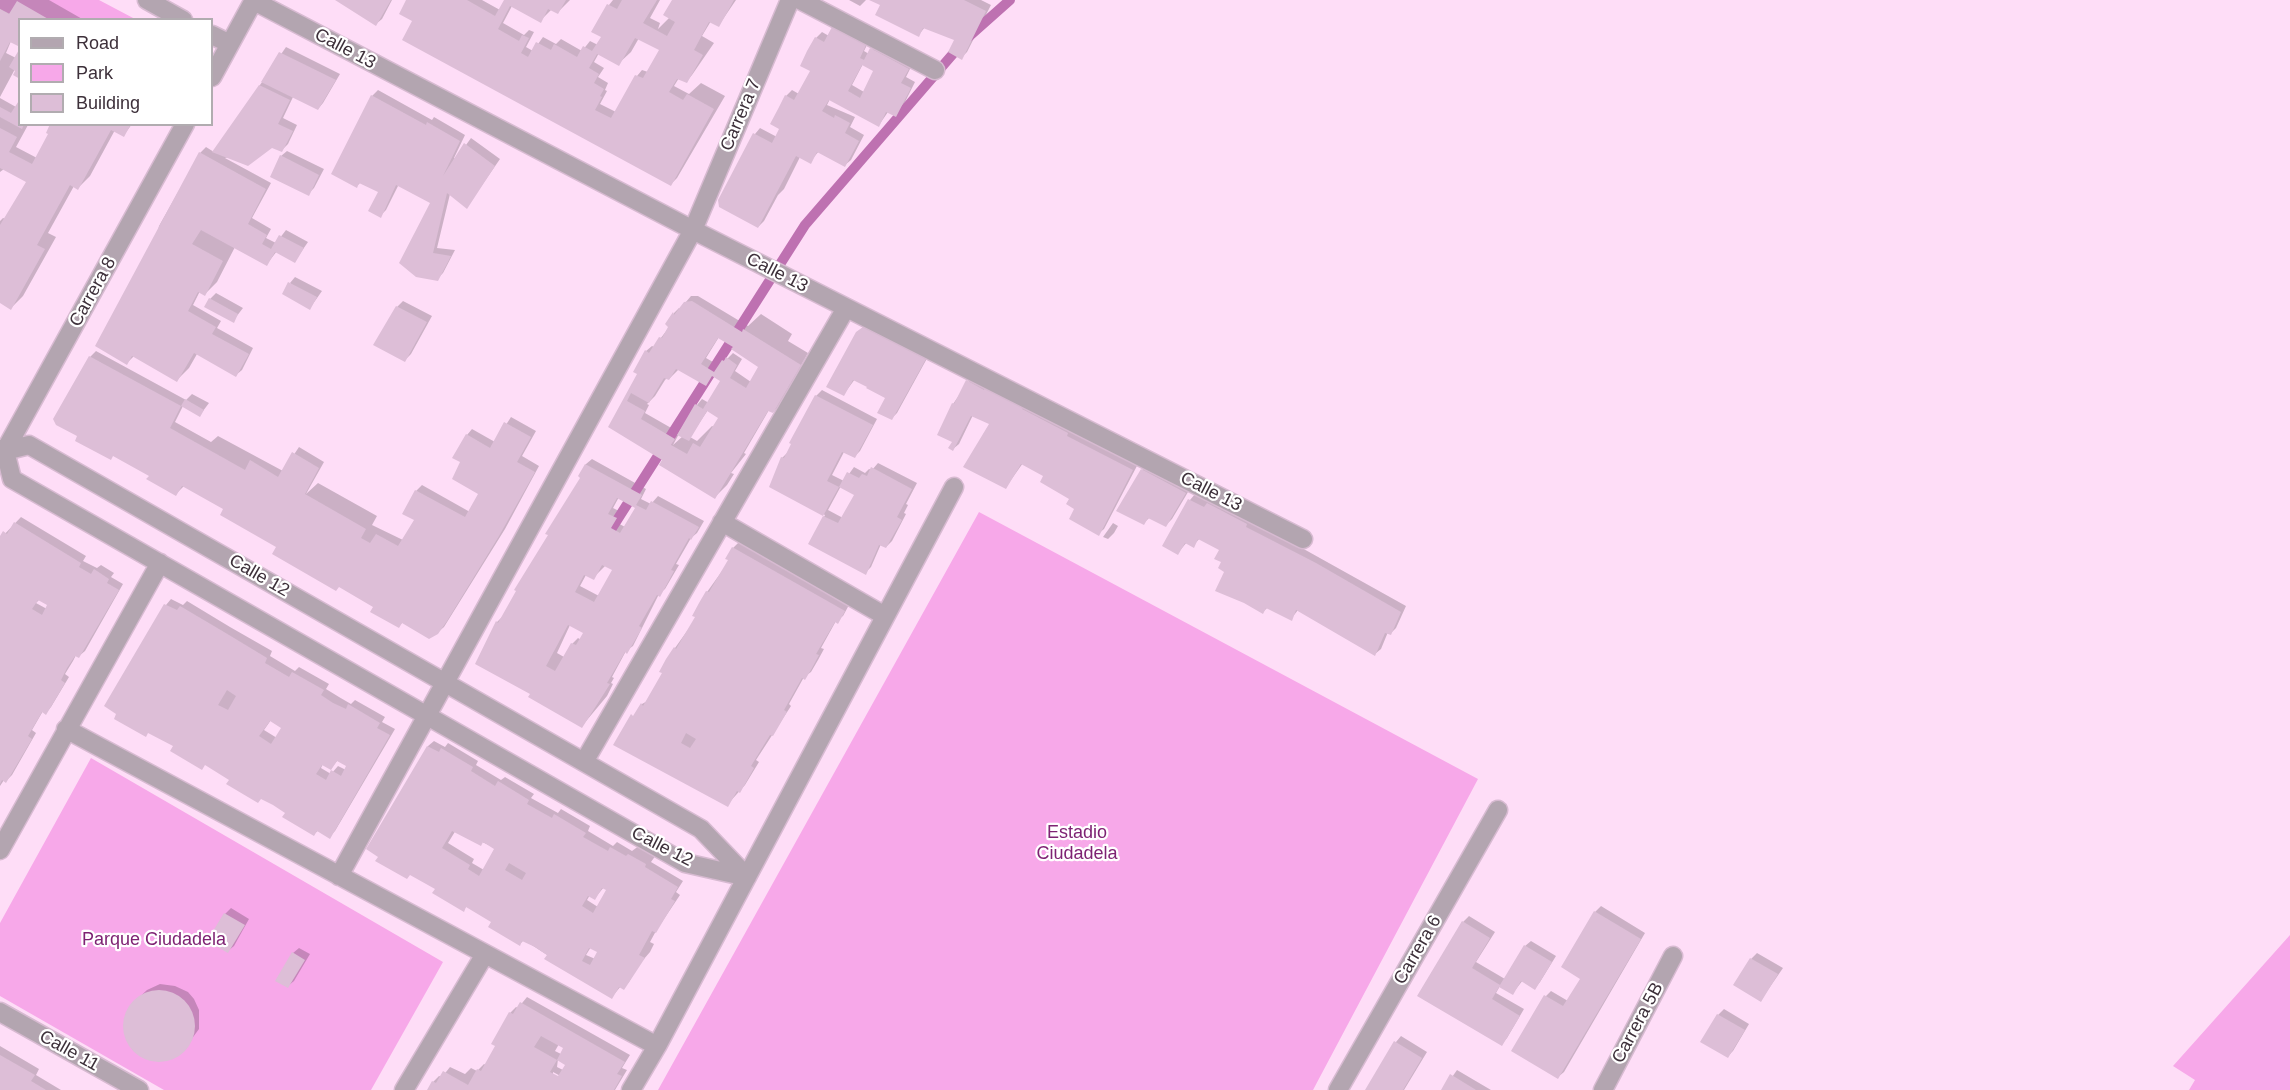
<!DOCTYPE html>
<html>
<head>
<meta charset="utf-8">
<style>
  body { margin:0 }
  #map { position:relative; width:2290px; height:1090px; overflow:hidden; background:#feddf7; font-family:Arial,sans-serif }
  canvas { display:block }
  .legend { position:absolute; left:18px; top:18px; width:195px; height:108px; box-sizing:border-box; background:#fff; border:2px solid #b1acb0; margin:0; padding:8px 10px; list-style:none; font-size:18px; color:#3d303a }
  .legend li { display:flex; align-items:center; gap:12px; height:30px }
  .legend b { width:30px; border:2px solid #b1acb0 }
</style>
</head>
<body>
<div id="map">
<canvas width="2290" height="1090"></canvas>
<ul class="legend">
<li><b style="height:8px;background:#b3a5b0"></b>Road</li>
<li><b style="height:16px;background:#f7a8e9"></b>Park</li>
<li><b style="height:16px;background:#ddbed7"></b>Building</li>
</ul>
</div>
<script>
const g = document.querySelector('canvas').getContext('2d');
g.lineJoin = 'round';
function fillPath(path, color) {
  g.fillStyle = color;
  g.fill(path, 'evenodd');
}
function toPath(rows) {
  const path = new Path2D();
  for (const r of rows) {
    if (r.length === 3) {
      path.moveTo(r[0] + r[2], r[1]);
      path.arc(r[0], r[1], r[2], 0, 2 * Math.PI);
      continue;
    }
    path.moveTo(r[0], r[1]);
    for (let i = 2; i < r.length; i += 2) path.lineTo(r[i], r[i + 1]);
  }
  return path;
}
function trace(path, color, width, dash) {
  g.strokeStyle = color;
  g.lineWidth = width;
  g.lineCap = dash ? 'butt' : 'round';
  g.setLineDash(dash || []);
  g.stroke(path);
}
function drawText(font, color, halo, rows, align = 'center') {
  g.font = font + ' Arial,sans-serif';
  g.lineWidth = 4.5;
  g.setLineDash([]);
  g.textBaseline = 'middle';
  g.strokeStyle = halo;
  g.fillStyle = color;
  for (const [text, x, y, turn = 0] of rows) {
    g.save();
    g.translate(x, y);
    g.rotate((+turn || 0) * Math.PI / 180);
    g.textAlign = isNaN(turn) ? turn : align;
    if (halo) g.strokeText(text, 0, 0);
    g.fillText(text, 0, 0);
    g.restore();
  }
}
fillPath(toPath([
  [0,0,99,0,135,19,20,19,0,9],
  [979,512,1478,779,1313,1090,658,1090],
  [91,758,443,962,371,1090,164,1090,0,996,0,923],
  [2290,935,2290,1090,2189,1090,2195,1080,2173,1066]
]), '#f7a8e9');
fillPath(toPath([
  [0,0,49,0,84,20,20,20,6,53,16,58,17,70,15,69,0,97],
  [337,0,392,0,382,19,376,24],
  [408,0,482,0,500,10,505,0,570,0,558,12,552,9,540,21,512,6,503,23,524,35,529,30,534,32,526,47,533,51,543,37,556,44,561,39,582,51,590,41,598,45,603,37,609,5,613,0,660,0,650,18,660,23,658,29,670,17,674,0,736,0,719,25,711,21,702,36,714,43,692,75,687,81,679,78,674,86,689,94,701,83,725,96,677,178,671,184,414,21],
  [639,38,662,50,648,72,642,70,637,76,616,112,600,104,607,91,605,90,608,83,598,77,604,68,594,62,599,53,618,64,631,52],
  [849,0,866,0,860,6],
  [873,0,981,0,991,5,967,52,961,58,956,39,925,27,918,36,882,5],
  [839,23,870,39,864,51,869,54,877,43,913,63,906,77,915,82,901,110,896,115,888,112,879,125,830,99,827,105,855,117,850,127,864,135,851,160,845,165,819,151,810,162,800,157,784,189,778,195,764,221,758,227,755,134,760,128,777,137,781,128,772,123,786,96,792,90,799,94,812,70,816,38,822,32,829,36],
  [863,64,875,70,864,92,852,85],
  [286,47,340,74,323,103,318,109,293,97,283,118,297,125,288,144,282,150,272,146,225,158,271,183,252,218,271,229,266,238,276,243,286,230,308,242,295,261,277,251,267,264,235,247,217,282,205,294,200,291,193,305,221,321,217,328,253,348,242,370,236,375,197,354,189,368,177,380,134,356,127,363,159,226,200,153,206,147,214,152],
  [378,90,432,120,434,117,465,135,454,158,456,159,471,138,500,159,467,207,450,194,437,248,455,250,443,273,437,279,417,276,432,203,399,184,386,210,380,216,380,191,361,182,357,186,372,96],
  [0,98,16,107,20,124,28,125,16,147,37,158,50,133,52,124,132,124,124,135,115,130,90,176,78,188,74,186,48,233,56,237,23,296,11,308,0,301,0,221,3,218,6,219,31,176,4,169,0,172],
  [287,151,324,169,314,188,308,194,281,156],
  [295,277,322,291,310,308,290,283],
  [216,293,243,308,233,321,210,299],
  [691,296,698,296,748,326,761,314,792,334,788,341,808,353,779,406,773,412,769,410,744,453,746,454,731,473,734,474,727,485,715,497,664,460,610,426,639,374,646,351,652,346,654,347,670,326,667,324,674,313,679,308,680,309],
  [719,337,738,341,759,367,751,382,735,371,742,359,733,353,720,366,706,358],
  [679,369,706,384,713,375,722,381,709,403,702,399,697,405,680,433,645,413,649,405,647,404,655,396,665,380,667,378,669,379],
  [708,410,720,417,714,427,712,426,697,441,690,437],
  [679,434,683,436,673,445],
  [403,301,432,316,411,354,405,360,397,307],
  [864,326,930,353,897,413,891,419,887,397,855,379,844,394,858,333],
  [96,351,186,400,192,394,209,403,200,415,183,406,175,422,211,442,218,436,283,471,299,447,324,462,306,494,318,483,377,516,372,525,403,540,416,520,404,513,416,491,422,485,470,512,480,493,462,462,467,435,472,429,495,442,511,417,536,431,522,456,539,466,505,529,444,627,437,633,403,622,399,626,375,607,277,546,225,508,184,486,176,494,151,475,90,357],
  [973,375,1138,464,1104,529,1098,534,1076,508,1071,498,1045,475,1023,463,1006,487,991,424,973,415,959,444,953,449,953,404],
  [822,390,877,419,860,451,854,457,844,452,832,475,844,481,854,467,865,473,869,469,872,470,878,463,917,483,906,504,908,505,904,513,906,514,892,541,886,547,881,544,871,567,865,573,810,544,825,515,770,486,782,458,788,452,816,396],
  [841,486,856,494,843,518,828,510],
  [592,459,646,489,641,499,651,504,658,496,704,521,697,533,691,538,676,564,679,565,665,589,659,594,633,646,626,651,612,677,614,678,611,683,613,684,607,696,582,726,532,693,477,663,497,622,503,616,550,534,582,477,580,476,586,464],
  [619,497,637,507,625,527,616,522,621,512,613,508],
  [606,565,614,570,599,596,580,586,586,575,593,578],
  [570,625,585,633,581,640,578,638,572,644,564,657,557,653],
  [1148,464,1191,487,1172,519,1166,525,1150,517,1144,523,1142,470],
  [1195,494,1214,499,1406,606,1396,628,1390,634,1388,632,1381,649,1375,654,1298,610,1291,619,1268,607,1263,612,1226,571,1221,549,1200,538,1193,546,1187,542,1178,553,1190,500],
  [21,517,86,556,83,561,97,568,101,565,114,573,111,577,123,584,85,651,79,656,76,655,73,661,65,674,69,677,51,707,46,713,43,711,32,730,36,733,12,775,6,781,4,780,0,786,0,539],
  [40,599,49,605,47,609,36,603],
  [1113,523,1118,526,1114,533,1108,539,1103,537],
  [739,542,849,605,843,616,836,621,821,648,824,649,818,660,811,672,804,677,789,704,791,706,756,760,759,762,745,785,727,805,619,743,642,704,649,700,675,648,697,617,707,592,730,560,733,548],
  [171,599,183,605,187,601,230,627,272,651,270,656,295,671,299,667,329,684,326,689,339,697,351,704,355,700,385,717,382,722,395,729,335,831,329,837,319,830,314,834,287,812,106,706,166,605],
  [271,720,283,728,277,738,264,730],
  [338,760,348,766,346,770,338,766,331,774,321,768,323,764,331,768],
  [434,741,445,747,448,743,478,761,476,765,501,780,505,777,534,794,531,798,558,813,561,809,590,826,588,831,613,846,617,842,632,851,640,845,656,855,651,862,683,881,676,892,680,895,656,931,650,942,654,944,650,952,638,966,591,947,586,955,633,975,629,982,624,988,621,986,612,997,524,940,520,944,493,921,467,906,463,910,437,888,428,746],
  [456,830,495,848,484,870,472,863,474,859,448,843],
  [612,883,598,907,587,900,590,895,595,898,604,887],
  [1601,906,1645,933,1564,1072,1558,1077,1546,996,1551,991,1568,1001,1582,978,1595,912],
  [231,908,249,919,234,946,228,951,225,914],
  [1469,916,1495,932,1476,962,1505,979,1525,946,1531,941,1556,956,1540,982,1535,988,1523,980,1513,993,1500,986,1496,993,1524,1009,1507,1038,1502,1044,1419,996,1463,922],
  [299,948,310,954,294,981,288,986,293,953],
  [1757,953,1783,968,1761,1000,1751,959],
  [160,984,175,986,188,992,194,999,199,1010,199,1029,182,1052,172,1058,152,1060,133,1050,125,1032,124,1023,131,1005,147,990],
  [527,997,630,1055,622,1068,627,1070,615,1090,428,1090,433,1082,439,1076,442,1077,450,1067,465,1074,471,1068,477,1071,484,1064,486,1065,497,1046,510,1013,516,1007,518,1008],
  [559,1044,565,1048,561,1054,555,1051],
  [558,1059,567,1065,563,1070,557,1067],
  [553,1072,566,1079,553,1075],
  [1724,1009,1749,1024,1733,1051,1728,1056,1718,1015],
  [1401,1036,1427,1052,1404,1090,1367,1090,1396,1042],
  [0,1046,39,1069,36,1075,61,1090,0,1090],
  [1457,1070,1491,1090,1443,1090]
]), '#0003');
trace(toPath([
  [605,539,805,225,965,40,1010,0]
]), '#be71b1', 10);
fillPath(toPath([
  [335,0,391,0,376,26],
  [406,0,467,0,495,16,504,0,566,0,558,14,548,9,541,23,510,6,498,29,519,41,522,35,529,38,521,53,528,57,536,42,551,50,554,44,577,57,583,46,592,51,601,37,591,32,607,4,617,9,622,0,657,0,643,23,667,36,675,22,663,15,672,0,734,0,719,27,709,22,694,50,703,55,687,83,677,79,669,92,683,100,687,94,714,109,671,186,402,40,412,21,399,14],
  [635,38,659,50,643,78,635,75,611,118,595,110,602,97,600,96,604,89,594,83,599,74,589,68,597,54,619,66],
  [869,0,964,0,986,11,962,60,948,52,954,40,923,28,919,37,875,15,880,5],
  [17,1,50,20,20,20,20,47,10,42,0,61,0,9,9,14],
  [832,27,866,45,860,58,864,60,870,48,909,69,901,83,911,88,896,117,886,112,879,127,829,100,822,111,834,118,835,115,850,123,845,133,859,141,845,167,817,152,811,164,796,156,758,228,719,207,718,200,753,133,772,143,779,129,770,124,778,109,785,95,794,100,810,71,800,66,807,51,815,37,824,42],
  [862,65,873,71,860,98,848,91],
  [20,48,20,79,13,75,15,71,9,67],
  [279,52,336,80,318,110,261,82],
  [259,85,290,100,278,124,293,131,282,152,272,148,248,166,212,152],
  [371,95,426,125,427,122,460,141,443,176,464,143,495,166,467,209,447,193,433,253,451,256,438,281,416,277,399,263,430,203,396,185,381,218,368,211,378,192,359,183,357,188,331,174],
  [20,99,20,124,24,124,22,129,0,117,0,107,11,113],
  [50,124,131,124,124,137,111,130,78,190,70,185,37,245,45,249,11,310,0,303,0,225,26,182,0,168,0,128,17,137,9,152,32,164,48,134,46,133],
  [199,152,266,189,248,224,267,235,262,244,271,249,279,235,304,248,295,263,275,252,267,266,201,230,192,244,223,261,205,296,198,292,188,311,216,327,212,334,249,354,236,377,194,353,177,382,132,356,127,365,95,346],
  [280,155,319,175,309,196,270,177],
  [288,282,317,297,310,310,282,294],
  [209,298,238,314,234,323,204,307],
  [692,301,742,332,743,329,801,365,773,413,768,411,715,499,659,465,662,460,608,427,637,374,633,372,645,350,649,353,659,337,662,338,668,327,665,324,673,312,674,315,684,302],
  [718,338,733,347,731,349,758,367,746,388,730,378,737,365,726,357,724,361,722,360,714,372,701,364],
  [676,369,706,386,712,376,720,381,703,409,695,404,677,435,689,441,707,411,718,418,700,447,693,443,687,454,671,445,675,439,641,419,645,411,627,401,631,393,649,403,664,378,669,380],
  [396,306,427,322,405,362,373,345],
  [863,327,926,359,892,420,877,413,885,398,866,388,867,387,853,380,844,396,826,387,856,332],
  [89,356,181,406,170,428,245,470,250,460,278,477,292,452,319,468,305,494,366,529,361,538,370,543,376,534,398,546,414,520,402,514,415,490,465,517,478,494,452,479,460,462,452,458,466,434,490,448,504,422,531,437,517,462,535,472,499,536,447,621,438,634,429,639,402,623,399,628,370,612,373,607,339,587,336,591,272,554,276,547,220,515,223,509,182,486,176,496,146,479,149,476,113,456,111,460,75,441,77,436,56,425,53,419],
  [966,380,984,390,986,386,1024,406,1022,409,1068,433,1067,436,1133,470,1099,536,1069,519,1074,509,1066,504,1069,499,1040,482,1043,476,1021,464,1006,489,963,467,989,424,971,416,953,451,948,448,952,442,937,435,952,403,954,404],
  [815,395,873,425,855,458,842,452,827,481,839,487,823,516,769,487,781,457,784,458,791,444,789,443],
  [185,399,204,410,200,417,181,406],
  [585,464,642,495,636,505,646,510,651,501,699,527,691,540,689,538,671,570,674,571,660,597,657,595,639,626,642,628,627,654,625,652,607,683,610,684,582,728,528,697,530,694,475,664,496,621,498,623,516,591,514,590,548,535,545,534,580,478,578,476],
  [617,498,635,508,620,533,611,528,617,518,608,514],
  [602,565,612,570,594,602,575,592,584,575,594,580],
  [568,625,583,633,576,645,571,643,555,671,546,666],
  [871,467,912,489,897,517,902,520,886,548,879,545,866,575,808,544,823,516,838,523,854,495,839,487,847,472,859,478,862,474,867,476],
  [1141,469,1186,493,1166,527,1148,518,1144,525,1116,511],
  [1188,499,1204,507,1207,503,1247,524,1246,527,1316,563,1401,612,1391,635,1385,633,1375,656,1296,610,1292,621,1266,608,1263,614,1244,603,1215,591,1224,572,1218,568,1221,562,1214,559,1219,550,1198,539,1194,548,1185,543,1178,555,1162,546],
  [14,522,81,563,79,567,91,574,94,569,109,579,107,583,119,590,79,658,75,656,67,668,61,680,65,683,46,715,42,712,28,736,32,739,6,783,2,780,0,784,0,536,3,531,7,534],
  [38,600,47,605,42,615,32,609],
  [732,547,845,611,838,624,835,622,816,654,819,655,812,668,805,680,802,678,784,710,787,712,773,736,770,735,751,766,754,768,740,793,737,791,728,807,613,745,631,714,633,716,641,703,643,706,662,673,659,672,666,659,674,647,676,649,695,617,692,616,699,603,706,591,709,592,728,560,725,559],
  [686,733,696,739,690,748,681,743],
  [164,604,177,610,180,606,224,632,267,658,265,663,289,677,292,672,324,690,321,695,333,703,346,709,348,704,380,723,377,728,390,735,330,839,317,831,314,836,282,817,285,813,273,805,261,799,258,803,226,784,229,780,205,765,202,770,170,751,173,746,148,733,146,737,114,719,116,714,104,706],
  [227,690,236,696,228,710,218,705],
  [270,721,281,728,271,744,259,736],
  [337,761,346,766,341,776,331,770,326,780,316,774,322,765,331,770],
  [427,746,439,752,441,748,473,767,471,771,495,786,498,781,529,800,527,804,552,818,554,814,586,833,583,837,608,851,610,847,626,856,628,854,646,864,645,867,678,887,671,899,675,901,656,933,652,931,639,955,645,958,624,990,619,987,612,999,544,959,547,955,535,947,522,941,520,946,488,927,491,922,466,907,464,912,432,893,435,889,410,875,407,879,375,861,378,857,366,849],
  [452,831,481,846,483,842,494,849,479,876,468,869,470,865,442,848],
  [509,863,526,873,522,880,505,870],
  [602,888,606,890,593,913,582,906,588,896,595,900],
  [589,948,597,952,590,965,582,961],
  [1594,911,1641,939,1558,1079,1511,1051,1544,995,1563,1006,1580,979,1561,967],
  [224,913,245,925,228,953,207,941],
  [1462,921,1490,938,1472,968,1500,985,1524,945,1552,962,1535,990,1521,981,1513,995,1499,987,1492,999,1520,1016,1502,1046,1417,996],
  [292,952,305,960,288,988,275,981],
  [1750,958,1778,974,1761,1002,1733,985],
  [159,1026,36],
  [520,1002,625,1062,617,1074,622,1076,614,1090,427,1090,432,1081,436,1083,443,1071,468,1085,477,1069,481,1071,495,1046,491,1044,509,1012,513,1014],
  [541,1036,563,1048,557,1060,534,1047],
  [557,1060,565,1065,558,1076,550,1072],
  [1717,1014,1745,1030,1728,1058,1700,1042],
  [1394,1041,1422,1058,1403,1090,1365,1090],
  [0,1055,35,1075,31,1081,46,1090,0,1090],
  [1450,1074,1476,1090,1441,1090]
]), '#ddbed7');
const street = toPath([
  [147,0,183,20],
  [800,0,935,70],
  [254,1,693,230,1303,539],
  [212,35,230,44],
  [212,77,254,0],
  [0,449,5,451,29,445,701,829,747,877],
  [5,451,12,479,685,863,747,877],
  [2,456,185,124],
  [722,522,885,616],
  [66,729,657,1046],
  [584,762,846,308],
  [0,850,160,563],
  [339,876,693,230,790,0],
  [0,1012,139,1090],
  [404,1090,485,954],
  [631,1090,657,1046,954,487],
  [1338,1090,1498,810],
  [1603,1090,1673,956]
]);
trace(street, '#d7bad1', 21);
trace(street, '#b3a5b0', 18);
drawText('18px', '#3d303a', '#fff', [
  ["Calle 13",345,49,28],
  ["Carrera 7",741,115,-67],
  ["Calle 13",777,273,27],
  ["Carrera 8",93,292,-61],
  ["Calle 13",1211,492,27],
  ["Calle 12",259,576,30],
  ["Calle 12",662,847,27],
  ["Carrera 6",1418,950,-60],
  ["Carrera 5B",1638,1023,-62],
  ["Calle 11",69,1051,29]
]);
drawText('18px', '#7e2273', '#fff', [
  ["Estadio",1077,833],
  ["Ciudadela",1077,854],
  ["Parque Ciudadela",154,940]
]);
</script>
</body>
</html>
